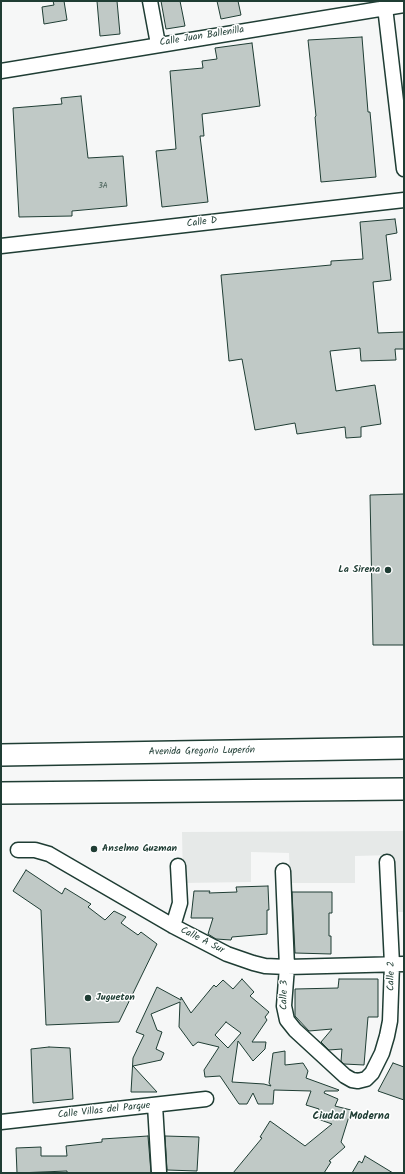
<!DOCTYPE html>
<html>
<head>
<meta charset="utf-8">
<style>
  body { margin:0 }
  #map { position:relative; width:405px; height:1174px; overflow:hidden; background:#f6f7f7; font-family:Kalam,sans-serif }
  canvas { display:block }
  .frame { position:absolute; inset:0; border:2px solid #1f3d34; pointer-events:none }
</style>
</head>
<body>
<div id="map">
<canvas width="405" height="1174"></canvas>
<div class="frame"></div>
</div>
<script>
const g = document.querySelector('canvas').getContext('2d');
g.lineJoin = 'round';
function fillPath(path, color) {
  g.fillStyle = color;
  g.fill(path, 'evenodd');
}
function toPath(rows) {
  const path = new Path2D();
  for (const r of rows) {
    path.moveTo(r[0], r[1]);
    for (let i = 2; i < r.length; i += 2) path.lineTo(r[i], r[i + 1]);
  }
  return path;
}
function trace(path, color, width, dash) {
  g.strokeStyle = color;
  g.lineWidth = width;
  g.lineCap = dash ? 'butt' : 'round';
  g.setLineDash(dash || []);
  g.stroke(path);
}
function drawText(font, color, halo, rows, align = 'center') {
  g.font = font + ' Kalam,sans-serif';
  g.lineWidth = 3;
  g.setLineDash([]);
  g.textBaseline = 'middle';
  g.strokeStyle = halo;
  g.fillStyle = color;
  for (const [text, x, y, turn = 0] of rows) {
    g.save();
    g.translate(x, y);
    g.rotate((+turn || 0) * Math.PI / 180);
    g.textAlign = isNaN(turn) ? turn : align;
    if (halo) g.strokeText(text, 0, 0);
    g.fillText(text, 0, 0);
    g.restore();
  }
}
fillPath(toPath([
  [404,831,404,912,397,912,392,855,355,856,355,883,290,883,289,853,251,852,251,882,183,883,182,832]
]), '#e6e9e8');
const building = toPath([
  [53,1,64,1,67,20,44,24,42,7,54,5,53,1],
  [97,1,117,1,120,34,100,36,97,1],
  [161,1,180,1,185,26,166,29,161,1],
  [217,1,238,1,241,15,221,19,217,1],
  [362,37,368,112,370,112,376,177,321,182,315,117,316,116,308,40,362,37],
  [252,43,260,106,202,114,204,136,200,136,208,202,162,207,156,151,176,149,170,71,203,68,202,61,217,59,215,48,252,43],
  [81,96,88,158,123,156,127,206,72,211,72,216,19,217,13,108,62,104,61,98,81,96],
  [395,219,397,233,386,235,391,280,373,282,378,333,404,332,404,349,395,349,396,360,361,361,360,348,330,351,336,391,375,385,381,424,361,427,361,437,346,438,345,427,297,434,295,423,255,430,242,359,229,361,221,275,331,265,331,261,363,259,360,222,395,219],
  [404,494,404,645,373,645,370,495,404,494],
  [26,870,62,894,65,888,91,904,88,907,105,920,114,911,126,917,121,923,138,935,141,932,157,944,119,1022,46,1025,41,910,13,891,26,870],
  [268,886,269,910,267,910,267,934,232,937,231,940,216,939,208,934,213,918,191,918,194,891,210,891,209,893,237,892,236,887,268,886],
  [292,892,332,892,332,913,329,913,329,936,331,936,331,954,295,953,292,892],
  [242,979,254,992,250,996,269,1012,265,1017,267,1020,252,1042,266,1042,265,1049,253,1061,238,1041,232,1082,264,1084,271,1086,269,1083,273,1053,285,1051,285,1065,303,1063,308,1071,306,1078,339,1090,338,1091,325,1091,324,1093,338,1099,335,1106,351,1110,341,1142,345,1147,329,1161,331,1162,324,1173,233,1173,262,1138,260,1137,270,1121,305,1146,332,1124,315,1118,319,1109,306,1105,311,1091,274,1090,273,1104,258,1104,253,1093,247,1104,239,1104,220,1076,205,1077,204,1070,219,1047,198,1042,193,1046,179,1027,180,1002,151,1014,157,1030,162,1032,156,1049,164,1053,161,1060,133,1066,157,1092,131,1092,133,1058,144,1035,136,1032,157,987,181,1000,181,997,191,1013,214,985,216,987,223,980,233,989,242,979],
  [226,1022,241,1033,228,1048,215,1035,226,1022],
  [339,979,378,979,378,1017,368,1017,364,1065,344,1064,341,1061,342,1049,329,1050,321,1042,332,1029,309,1031,295,1016,295,989,338,988,339,979],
  [49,1047,70,1048,73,1099,33,1103,31,1049,49,1047],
  [393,1063,404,1067,404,1100,378,1091,393,1063],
  [148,1136,151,1173,67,1173,67,1171,17,1173,16,1148,41,1147,41,1156,67,1156,66,1146,102,1142,102,1139,148,1136],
  [165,1136,199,1137,197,1171,167,1170,165,1136],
  [365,1156,393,1173,352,1173,359,1161,362,1163,365,1156]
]);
fillPath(building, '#c0c9c6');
trace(building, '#1f3d34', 1);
const minor = toPath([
  [150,1,158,44],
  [386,1,385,7,404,169],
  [1,71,404,5],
  [1,246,404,200],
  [18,850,35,850,49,854,173,926,227,954,253,963,265,966,287,967,404,964],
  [283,871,287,967,284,1006,287,1020,295,1030,345,1076,352,1080,358,1081,366,1079,372,1073,382,1053,387,1036,390,1021,392,964,387,862],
  [173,926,180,903,178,866],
  [155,1105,159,1172],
  [1,1122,206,1099]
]);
const primary = toPath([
  [1,755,404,748],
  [1,793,404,789]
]);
trace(minor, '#1f3d34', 17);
trace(primary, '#1f3d34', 24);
trace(minor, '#fff', 14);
trace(primary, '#fff', 21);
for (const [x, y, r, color] of [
  [388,570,4,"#1f3d34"],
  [94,849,4,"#1f3d34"],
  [88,998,4,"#1f3d34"]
]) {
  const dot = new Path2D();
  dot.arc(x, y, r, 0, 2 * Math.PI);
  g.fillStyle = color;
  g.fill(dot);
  trace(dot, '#fff', 1.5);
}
drawText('8px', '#476058', null, [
  ["3A",103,187]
]);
drawText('10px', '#1f3d34', '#fff', [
  ["Calle Juan Ballenilla",202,37,-9],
  ["Calle D",202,223,-7],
  ["Avenida Gregorio Luperón",202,752,-1],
  ["Calle A Sur",202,941,27],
  ["Calle 2",392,976,-89],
  ["Calle 3",285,995,-89],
  ["Calle Villas del Parque",104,1111,-6]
]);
drawText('bold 10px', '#1f3d34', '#fff', [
  ["La Sirena",380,570,"right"],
  ["Anselmo Guzman",102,849],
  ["Jugueton",96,998]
], 'left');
drawText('bold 11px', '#1f3d34', '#fff', [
  ["Ciudad Moderna",351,1117]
]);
</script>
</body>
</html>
